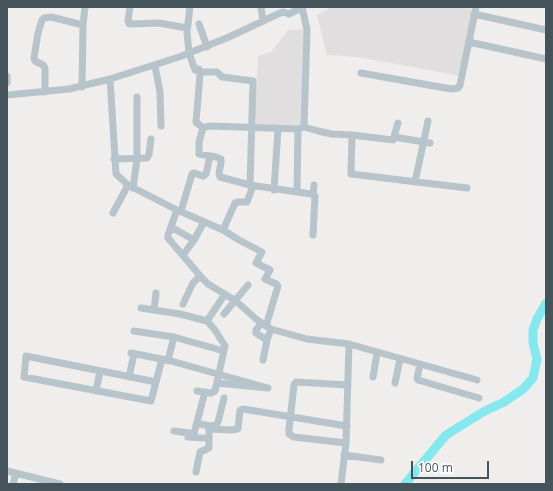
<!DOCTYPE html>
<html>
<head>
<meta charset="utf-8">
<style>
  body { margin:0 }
  #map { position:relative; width:553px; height:491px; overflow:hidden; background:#f0eded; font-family:"Open Sans",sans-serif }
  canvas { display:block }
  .frame { position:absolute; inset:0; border:8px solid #45545b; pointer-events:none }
  .scale { position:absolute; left:411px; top:461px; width:78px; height:18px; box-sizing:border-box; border:2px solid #45545b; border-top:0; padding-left:5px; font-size:12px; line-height:14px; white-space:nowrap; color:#45545b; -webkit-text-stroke:3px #fff; paint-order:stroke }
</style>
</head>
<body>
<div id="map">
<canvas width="553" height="491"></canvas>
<div class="frame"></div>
<div class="scale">100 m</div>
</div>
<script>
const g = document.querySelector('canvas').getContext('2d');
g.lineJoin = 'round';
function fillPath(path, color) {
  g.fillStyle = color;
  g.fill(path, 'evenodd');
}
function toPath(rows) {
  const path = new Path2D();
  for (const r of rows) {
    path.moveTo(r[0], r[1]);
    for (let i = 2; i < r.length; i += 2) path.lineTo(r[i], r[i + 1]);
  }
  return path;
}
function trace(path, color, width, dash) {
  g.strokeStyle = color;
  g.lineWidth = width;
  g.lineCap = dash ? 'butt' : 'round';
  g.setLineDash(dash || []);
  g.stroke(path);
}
fillPath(toPath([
  [332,7,462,7,472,9,461,76,357,57,327,55,317,15],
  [305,29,302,126,254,126,258,56,271,52,288,30]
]), '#e1dedf');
trace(toPath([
  [405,484,446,435,483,412,504,402,523,389,533,378,537,359,533,343,533,330,537,319,546,303]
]), '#85e8ee', 9);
trace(toPath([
  [130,7,128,21,129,24,159,23,187,28],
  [190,7,187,32,189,53,195,70,199,69,200,75,196,122,203,128],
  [261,7,263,21],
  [302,7,307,30,304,127],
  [474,14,546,30],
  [199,24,207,47],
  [469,42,546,59],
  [155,66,160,92,161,126],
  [200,72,217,72,222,77,253,81,250,185],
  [361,73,451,89,458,88,460,85,476,7],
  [7,76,7,83],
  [110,79,116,174,128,185,177,210,168,235,168,238,202,278,208,284,236,301,256,319,271,329,307,339,349,344,346,443,341,484],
  [82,87,83,25,85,7],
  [45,92,45,68,43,65,35,61,34,58,38,33,42,20,44,18,51,17,83,25],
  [7,95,69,89,110,79,179,57,229,37,280,13,283,12,289,14,303,7],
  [352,135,351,174,467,188],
  [394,137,430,143],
  [114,159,147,158,149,154,151,139],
  [415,182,428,121],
  [133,188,137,159,137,97],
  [274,190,278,129],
  [297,192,298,129],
  [313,195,314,185],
  [177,210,223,230,235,203,239,202,247,202,253,186],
  [181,211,192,174,194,173,203,176,206,174,210,156],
  [113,213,128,185],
  [171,227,194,240,204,222],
  [223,230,239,240,262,252,256,263,270,270,265,279,276,284,278,286,266,326],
  [313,235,315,196,311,194,250,185,220,177,219,173,221,163,221,159,216,157,199,154,199,142,203,128,209,126,298,129,304,127,318,131,332,134,352,135,393,140,398,123],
  [183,255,194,240],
  [183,304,193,283,200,276],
  [141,308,180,314,207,321],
  [154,310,156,293],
  [224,314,248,285],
  [261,323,256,330,256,333,267,340],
  [134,331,174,337,224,351],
  [349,344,477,380],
  [131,353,171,361,268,388,217,383],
  [168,360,174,337],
  [263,360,267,340,271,329],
  [420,364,417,378,418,380,479,398],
  [129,377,134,354],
  [373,377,377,353],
  [156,382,26,356,24,377,151,401,156,382,162,359],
  [395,383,400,359],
  [96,391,100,371],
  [197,391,211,393,215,391,225,346,215,330,207,321,225,294],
  [197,423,209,426,216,425,218,422,224,398],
  [174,431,189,433,188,437,203,438],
  [193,437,205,392],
  [346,443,294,437,289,434,289,429,294,385,296,382,348,385],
  [344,455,381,460],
  [7,471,60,484],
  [196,472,200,452,209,448,209,430,211,429,231,430,238,429,240,410,243,409,347,426],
  [13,484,16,473]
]), '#b8c4cb', 7);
</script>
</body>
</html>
